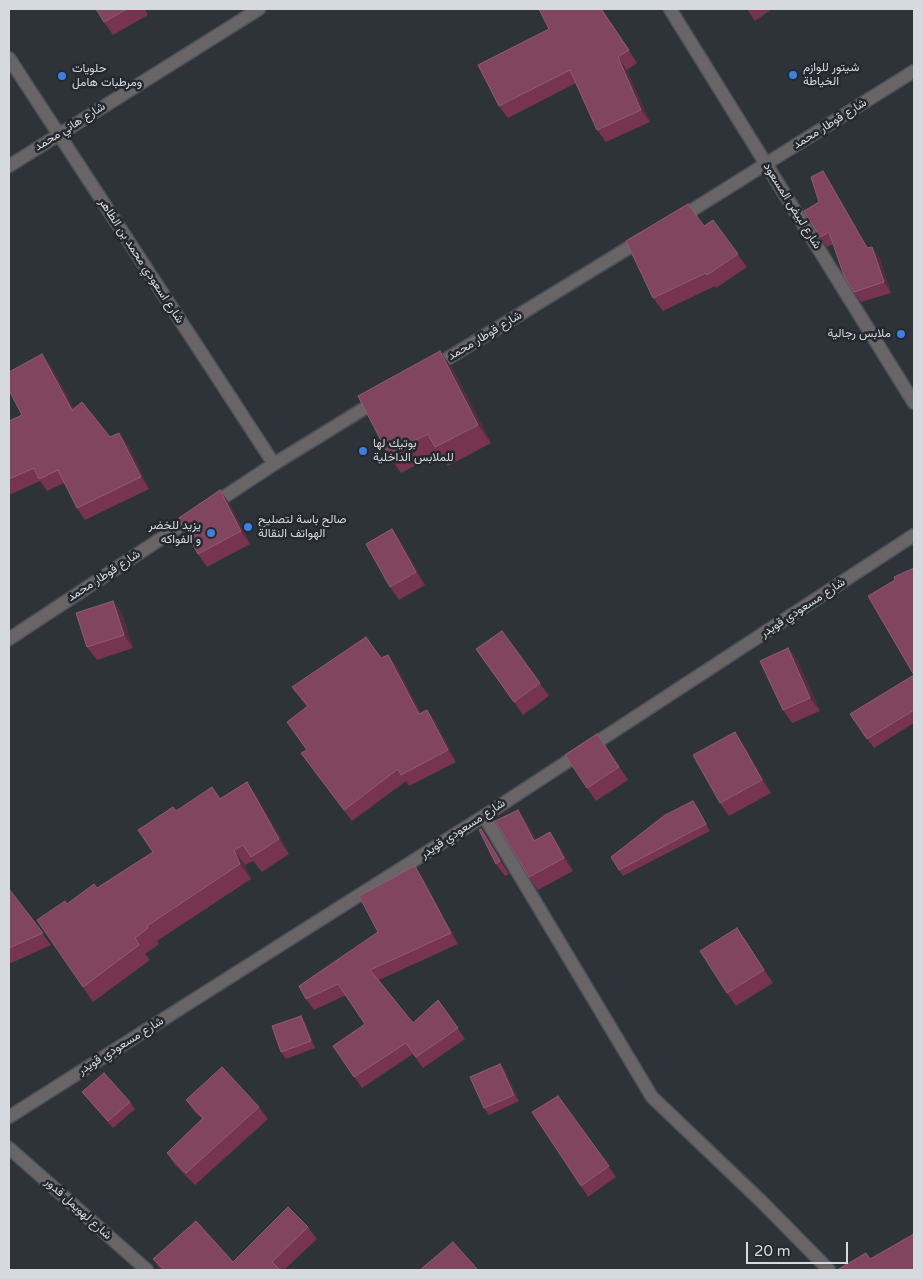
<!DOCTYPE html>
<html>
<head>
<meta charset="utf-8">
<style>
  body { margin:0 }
  #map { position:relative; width:923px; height:1279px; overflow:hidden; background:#2e3339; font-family:"Varela Round",sans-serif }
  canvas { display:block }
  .frame { position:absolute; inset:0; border:10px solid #d6d9dd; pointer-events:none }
  .scale { position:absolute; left:746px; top:1242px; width:102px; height:22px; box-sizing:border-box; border:2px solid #d6d9dd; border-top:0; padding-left:6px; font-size:15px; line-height:18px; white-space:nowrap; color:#d6d9dd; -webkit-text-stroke:4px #25292f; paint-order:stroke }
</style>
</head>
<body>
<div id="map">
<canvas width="923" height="1279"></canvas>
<div class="frame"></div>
<div class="scale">20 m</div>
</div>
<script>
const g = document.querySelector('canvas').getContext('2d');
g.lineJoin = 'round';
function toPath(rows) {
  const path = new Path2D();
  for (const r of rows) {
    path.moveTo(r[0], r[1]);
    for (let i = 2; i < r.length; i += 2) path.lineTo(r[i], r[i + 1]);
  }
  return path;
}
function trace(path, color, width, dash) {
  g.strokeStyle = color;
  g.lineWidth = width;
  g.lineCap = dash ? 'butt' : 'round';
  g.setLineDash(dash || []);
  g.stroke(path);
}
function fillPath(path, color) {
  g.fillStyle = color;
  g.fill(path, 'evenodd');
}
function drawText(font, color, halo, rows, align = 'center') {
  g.font = font + ' "Varela Round",Vazirmatn,sans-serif';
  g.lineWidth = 5;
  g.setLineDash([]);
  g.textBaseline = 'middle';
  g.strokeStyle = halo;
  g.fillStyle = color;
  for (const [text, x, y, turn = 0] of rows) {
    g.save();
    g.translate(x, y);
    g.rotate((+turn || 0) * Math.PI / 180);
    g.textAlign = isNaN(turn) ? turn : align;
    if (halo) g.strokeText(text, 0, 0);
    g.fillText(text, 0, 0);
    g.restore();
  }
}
const minor = toPath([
  [670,9,914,403],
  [9,58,274,464],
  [9,166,259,9],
  [678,219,914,71],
  [432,368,643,239],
  [9,639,274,464,378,400],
  [484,816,652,1097,762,1202,829,1270],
  [9,1117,484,816,914,535],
  [9,1148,147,1270]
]);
trace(minor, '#4c5157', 15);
trace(minor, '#696566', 12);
fillPath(toPath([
  [96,9,145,9,148,15,113,35,104,22],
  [539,9,602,9,637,63,627,70,650,122,606,142,597,130,576,83,508,118,499,106,549,29],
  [747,9,772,9,755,21],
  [823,171,830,182,868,248,879,257,891,293,861,302,854,292,833,244,827,247,820,237,819,202],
  [713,220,747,267,716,288,715,286,663,311,653,298,704,226],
  [440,351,453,369,491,443,448,466,439,453,401,473,388,454],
  [51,366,74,409,110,437,128,445,149,489,85,520,77,508,64,483,47,491,40,481,9,495,9,421,22,415],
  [220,490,229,503,250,544,207,567,198,554],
  [392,529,401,542,425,585,399,600,390,587],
  [113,601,122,614,133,648,97,660,87,647],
  [502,631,549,696,523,715,476,649],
  [788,648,798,661,820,711,792,723,783,710],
  [388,655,396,666,421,713,427,710,435,721,456,762,409,786,406,781,352,821,301,753,307,750,307,707,292,687,381,658],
  [914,675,914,723,874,748,850,714],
  [735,732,744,745,771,793,729,816,720,803],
  [606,747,628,780,596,801,587,788],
  [247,782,257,797,289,854,262,872,253,861,245,865,251,879,157,941,159,944,145,954,150,960,93,1002,83,987,67,904,97,888,153,852,176,810,220,798],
  [693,801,698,808,710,831,623,876,619,870],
  [527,823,536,840,559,845,573,871,538,890,529,877],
  [481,829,490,842,509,874,505,876,496,864],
  [422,877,458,944,379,980,413,1023,438,1000,465,1039,423,1068,413,1054,362,1088,333,1046,365,1024,346,995,314,1010,306,999,378,932],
  [9,889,51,945,9,964],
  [737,928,746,941,773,983,736,1006,727,993],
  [301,1016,305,1022,315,1048,286,1059,281,1052],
  [500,1064,505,1070,519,1101,489,1115,484,1108],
  [82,1092,130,1102,135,1109,113,1128,87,1098],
  [558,1096,616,1177,588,1197,581,1186],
  [186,1100,259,1107,268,1119,195,1185,175,1165,167,1153,202,1119,194,1111],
  [308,1227,317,1239,284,1270,161,1270,153,1259,233,1262]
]), '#763352');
fillPath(toPath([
  [618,57,627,70,650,122,641,110],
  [823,171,830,182,874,259,867,248],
  [872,247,879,257,891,293,884,282],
  [440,351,453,369,491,443,478,425],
  [42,354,51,366,81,422,72,410],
  [119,433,128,445,149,489,141,477],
  [220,490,229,503,250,544,241,531],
  [392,529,401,542,425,585,416,572],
  [113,601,122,614,133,648,124,635],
  [788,648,798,661,820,711,810,698],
  [388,655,396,666,427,725,419,714],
  [427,710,435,721,456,762,448,750],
  [735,732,744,745,771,793,762,780],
  [247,782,257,797,289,854,279,839],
  [693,801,698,808,710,831,706,824],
  [518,810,527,823,543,854,534,841],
  [481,829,490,842,509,874,500,861],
  [550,832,559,845,573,871,564,858],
  [234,850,245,865,251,879,240,864],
  [415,866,422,877,458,944,451,933],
  [737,928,746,941,773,983,764,970],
  [301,1016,305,1022,315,1048,311,1041],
  [500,1064,505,1070,519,1101,514,1095]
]), '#552c41');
const building = toPath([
  [96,9,127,9,104,22,96,9],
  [539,9,601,9,629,50,618,57,641,110,597,130,570,70,499,106,478,65,549,29,539,9],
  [823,171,867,248,872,247,884,282,854,292,844,276,829,232,820,237,804,211,819,202,811,177,823,171],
  [688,204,704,226,713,220,738,254,707,275,706,273,653,298,626,241,688,204],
  [440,351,478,425,435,447,428,434,388,454,358,396,440,351],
  [42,354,72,410,82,402,110,437,119,433,141,477,77,508,58,470,39,479,34,468,9,479,9,421,22,415,9,390,9,372,42,354],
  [220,490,241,531,198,554,179,518,220,490],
  [392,529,416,572,390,587,366,544,392,529],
  [914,568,914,675,868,596,895,580,894,577,914,568],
  [113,601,124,635,87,647,76,613,113,601],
  [502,631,540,683,514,702,476,649,502,631],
  [366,637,381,658,388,655,419,714,427,710,448,750,401,775,398,769,344,810,301,753,307,750,287,722,308,706,292,687,366,637],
  [788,648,810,698,783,710,760,661,788,648],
  [914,675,914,710,867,739,850,714,914,675],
  [735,732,762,780,720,803,693,755,735,732],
  [597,734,619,767,587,788,565,755,597,734],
  [247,782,279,839,251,857,243,845,234,850,240,864,147,926,148,928,135,938,139,945,83,987,37,920,65,901,67,904,94,884,97,888,153,852,138,830,173,807,176,811,212,787,220,799,247,782],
  [693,801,706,824,619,870,611,857,665,815,693,801],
  [518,810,534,841,550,832,564,858,529,877,495,821,518,810],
  [481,829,500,861,496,864,479,830,481,829],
  [415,866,451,933,370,970,413,1023,438,1000,458,1028,416,1057,406,1043,354,1077,333,1046,365,1024,338,984,306,999,299,986,378,932,359,896,415,866],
  [9,889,43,933,9,948,9,889],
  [737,928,764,970,727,993,700,951,737,928],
  [301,1016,311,1041,281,1052,272,1026,301,1016],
  [500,1064,514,1095,484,1108,470,1077,500,1064],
  [222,1067,259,1107,186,1173,167,1153,203,1118,186,1100,222,1067],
  [104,1073,130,1102,108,1121,82,1092,104,1073],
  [558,1096,609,1166,581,1186,532,1112,558,1096],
  [288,1207,308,1227,272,1262,280,1270,165,1270,153,1259,196,1221,233,1262,288,1207],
  [914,1234,914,1270,837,1270,866,1253,870,1259,914,1234],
  [453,1242,478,1270,420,1270,453,1242]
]);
fillPath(building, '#814560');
trace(building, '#8e5c74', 1);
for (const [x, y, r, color] of [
  [793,75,5,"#3f7fe0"],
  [62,76,5,"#3f7fe0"],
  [901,334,5,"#3f7fe0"],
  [363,451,5,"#3f7fe0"],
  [248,527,5,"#3f7fe0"],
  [211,533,5,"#3f7fe0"]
]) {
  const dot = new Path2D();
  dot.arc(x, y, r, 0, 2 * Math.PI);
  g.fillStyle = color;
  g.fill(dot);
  trace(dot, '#25292f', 2);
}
drawText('12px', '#d6d9dd', '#25292f', [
  ["شيتور للوازم",803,68],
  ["الخياطة",803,82],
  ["حلويات",72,69],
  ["ومرطبات هامل",72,83],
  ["ملابس رجالية",891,334,"right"],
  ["بوتيك لها",373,444],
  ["للملابس الداخلية",373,458],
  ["صالح باسة لتصليح",258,520],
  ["الهواتف النقالة",258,534],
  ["يزيد للخضر",201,526,"right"],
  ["و الفواكه",201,540,"right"]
], 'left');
drawText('12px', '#d6d9dd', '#25292f', [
  ["شارع قوطار محمد",830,124,-32],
  ["شارع هاني محمد",70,127,-32],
  ["شارع لبيض المسعود",792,206,58],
  ["شارع اسعودي محمد بن الطاهر",141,261,57],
  ["شارع قوطار محمد",485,336,-31],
  ["شارع قوطار محمد",104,576,-33],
  ["شارع مسعودي قويدر",803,608,-33],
  ["شارع مسعودي قويدر",463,829,-33],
  ["شارع مسعودي قويدر",121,1046,-32],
  ["شارع لهويمل قدور",78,1209,42]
]);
</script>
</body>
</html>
